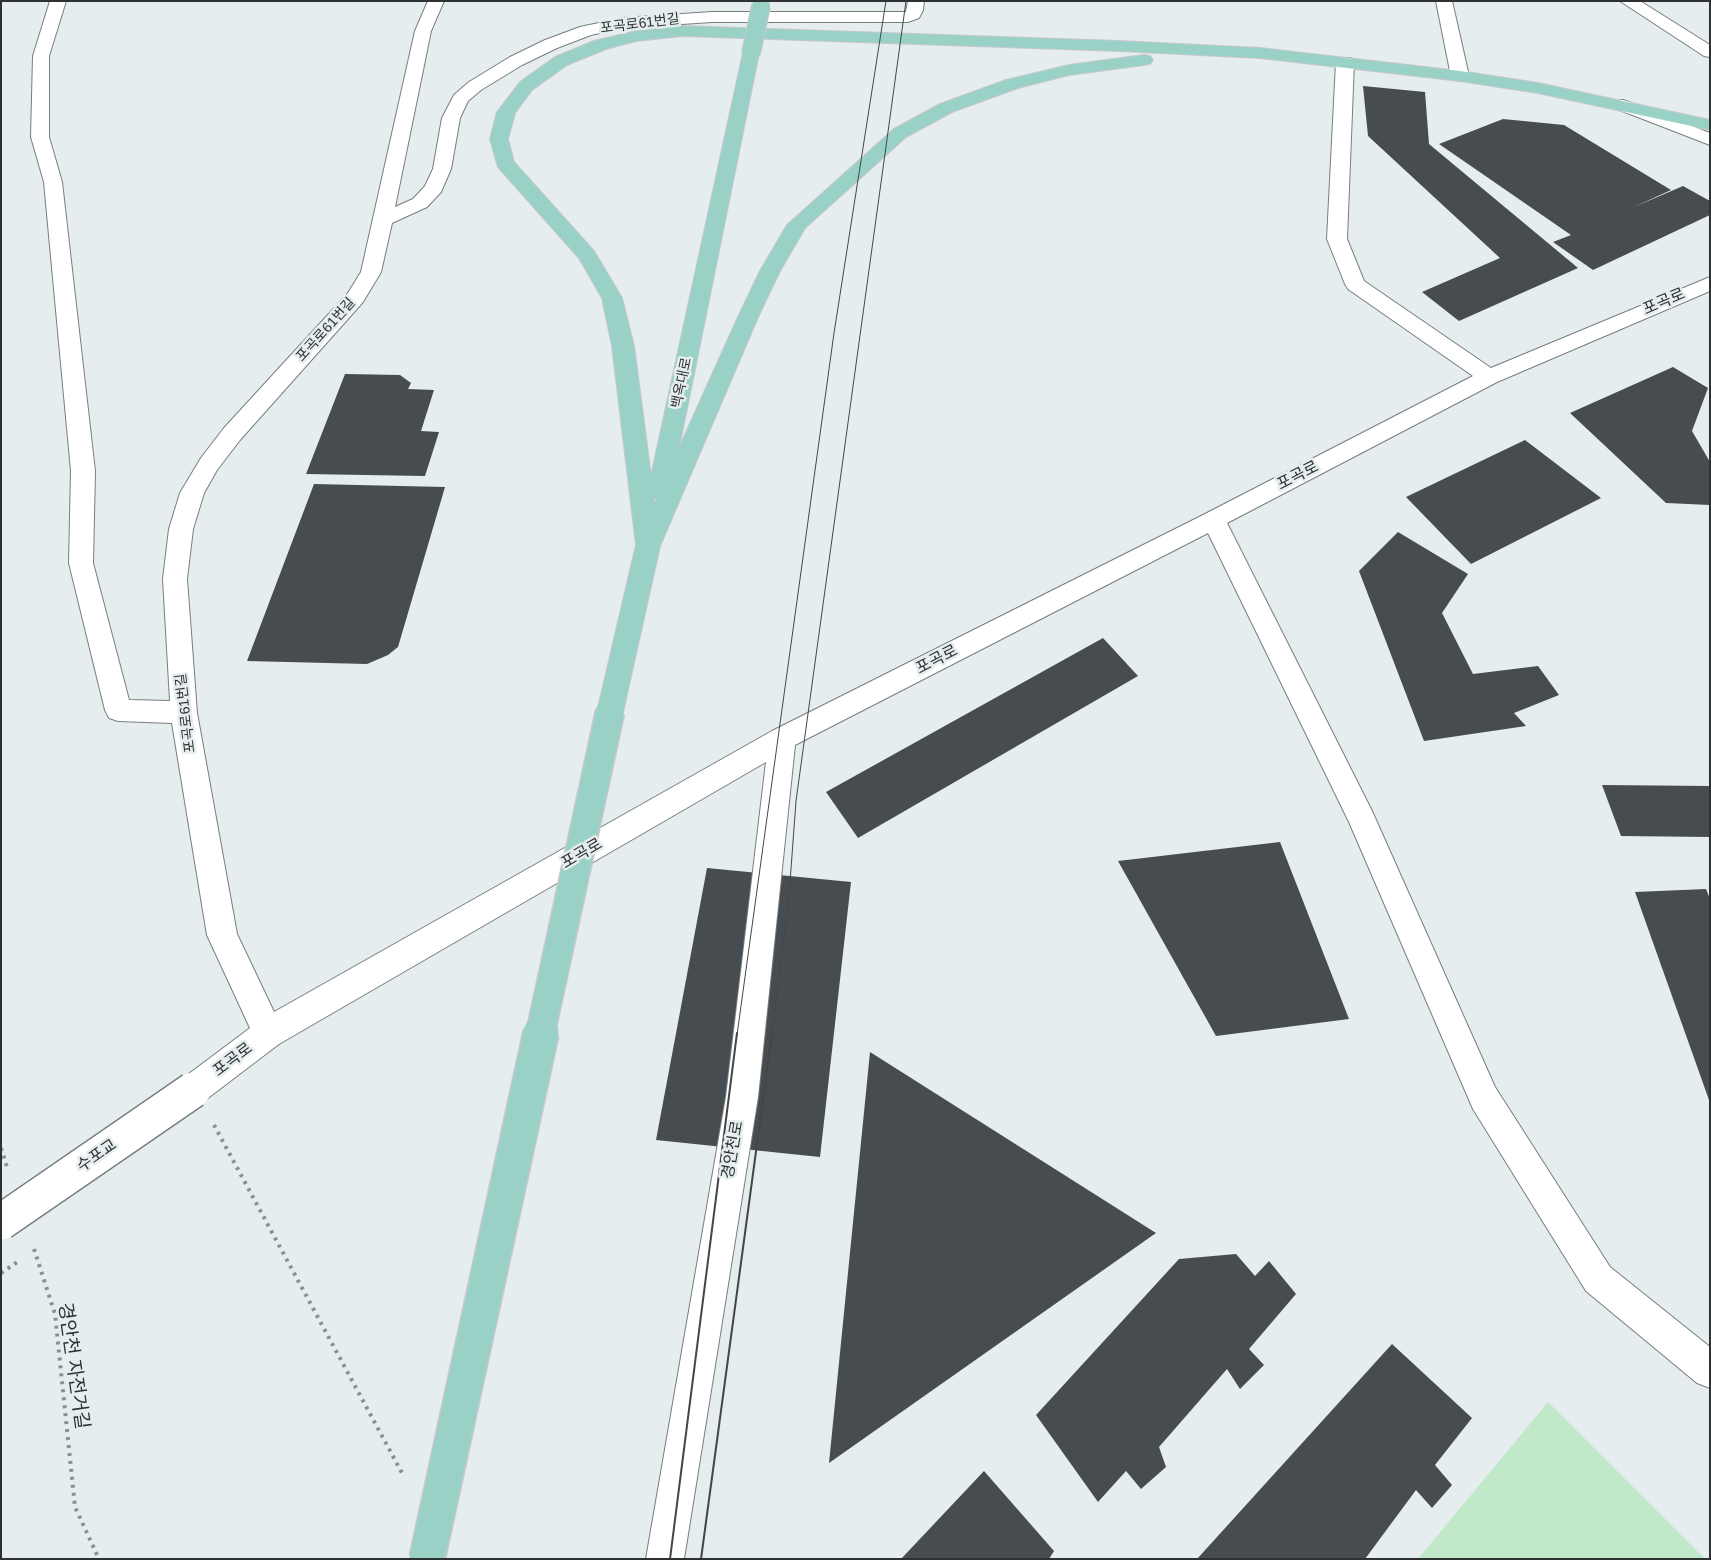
<!DOCTYPE html>
<html>
<head>
<meta charset="utf-8">
<style>
  body { margin:0 }
  #map { position:relative; width:1711px; height:1560px; overflow:hidden; background:#e5edef; font-family:Helvetica,sans-serif }
  canvas { display:block }
  .frame { position:absolute; inset:0; border:2px solid #2e3132; pointer-events:none }
</style>
</head>
<body>
<div id="map">
<canvas width="1711" height="1560"></canvas>
<div class="frame"></div>
</div>
<script>
const g = document.querySelector('canvas').getContext('2d');
g.lineJoin = 'round';
function fillPath(path, color) {
  g.fillStyle = color;
  g.fill(path, 'evenodd');
}
function toPath(rows) {
  const path = new Path2D();
  for (const r of rows) {
    path.moveTo(r[0], r[1]);
    for (let i = 2; i < r.length; i += 2) path.lineTo(r[i], r[i + 1]);
  }
  return path;
}
function trace(path, color, width, dash) {
  g.strokeStyle = color;
  g.lineWidth = width;
  g.lineCap = dash ? 'butt' : 'round';
  g.setLineDash(dash || []);
  g.stroke(path);
}
function drawText(font, color, halo, rows, align = 'center') {
  g.font = font + ' Helvetica,"Noto Sans KR",sans-serif';
  g.lineWidth = 5;
  g.setLineDash([]);
  g.textBaseline = 'middle';
  g.strokeStyle = halo;
  g.fillStyle = color;
  for (const [text, x, y, turn = 0] of rows) {
    g.save();
    g.translate(x, y);
    g.rotate((+turn || 0) * Math.PI / 180);
    g.textAlign = isNaN(turn) ? turn : align;
    if (halo) g.strokeText(text, 0, 0);
    g.fillText(text, 0, 0);
    g.restore();
  }
}
fillPath(toPath([
  [1548,1402,1705,1559,1418,1559]
]), '#c1e9c9');
fillPath(toPath([
  [1363,86,1425,92,1429,144,1578,268,1459,321,1422,292,1500,258,1368,136],
  [1503,119,1564,125,1671,190,1634,207,1683,186,1710,201,1710,215,1593,270,1553,242,1571,235,1439,144],
  [1673,367,1708,388,1692,431,1710,462,1710,505,1666,503,1570,413],
  [345,374,400,375,411,383,408,389,434,390,421,431,439,432,425,476,306,474],
  [1525,440,1601,498,1471,564,1406,497],
  [314,484,445,487,398,647,388,655,367,664,247,661],
  [1398,532,1468,574,1442,613,1473,674,1538,666,1559,695,1514,713,1526,726,1424,741,1359,571],
  [1103,638,1138,676,858,838,826,792],
  [1602,785,1710,786,1710,837,1621,836],
  [1280,842,1349,1019,1216,1036,1118,861],
  [707,868,851,882,820,1157,656,1140],
  [1706,889,1710,899,1709,1100,1635,892],
  [870,1052,1156,1233,829,1463],
  [1236,1254,1255,1276,1269,1261,1296,1294,1249,1349,1264,1365,1240,1389,1227,1369,1159,1447,1166,1467,1141,1489,1126,1471,1098,1502,1036,1415,1179,1259],
  [1392,1344,1472,1418,1435,1465,1452,1485,1432,1508,1416,1490,1365,1559,1197,1559],
  [984,1471,1054,1551,1049,1559,901,1559]
]), '#474c50');
const minor = toPath([
  [50,1,66,1,49,56,49,137,62,182,95,471,93,563,129,700,170,701,163,579,169,529,180,493,201,458,224,428,348,293,361,272,415,31,428,1,444,1,431,31,395,207,413,199,425,186,433,169,442,118,454,95,469,82,510,57,545,40,580,27,622,18,712,12,906,12,908,1,924,1,923,10,919,18,908,22,712,22,622,28,591,35,557,48,522,65,481,90,468,101,460,118,451,169,441,192,427,207,392,223,381,272,363,302,240,440,217,470,204,493,193,529,187,579,197,713,237,934,274,1012,772,731,1205,514,1473,376,1348,289,1345,284,1327,239,1336,62,1339,58,1351,58,1354,62,1347,239,1364,281,1491,368,1710,277,1710,291,1497,382,1227,523,1372,811,1495,1087,1610,1267,1710,1347,1710,1388,1697,1383,1586,1291,1473,1109,1349,822,1208,533,795,745,758,1097,684,1559,646,1559,726,1097,766,762,279,1044,204,1101,193,1106,182,1101,177,1090,182,1079,250,1028,207,935,172,723,118,721,109,718,105,710,69,563,71,471,44,182,31,137,33,56,50,1],
  [1436,1,1452,1,1469,76,1466,80,1460,81,1454,80,1451,76,1436,1],
  [1620,1,1640,1,1710,45,1710,57,1704,56,1620,1],
  [1623,100,1710,133,1710,145,1617,109,1614,105,1617,101,1623,100]
]);
const major = toPath([
  [683,26,1119,41,1260,48,1460,71,1538,83,1710,120,1710,130,1538,93,1460,81,1260,58,1119,51,683,36,636,41,606,49,567,65,532,90,515,113,508,139,514,162,594,251,622,298,634,346,651,476,743,53,745,49,757,49,759,53,679,448,738,317,760,271,787,225,894,129,940,104,1006,80,1069,65,1144,55,1150,56,1153,60,1150,64,1144,65,1069,75,1018,88,952,112,906,137,805,228,780,271,758,317,660,546,623,712,619,720,610,723,601,720,597,712,636,545,612,346,602,298,579,258,498,167,490,139,497,112,520,82,555,57,594,41,636,31,683,26],
  [654,498,657,499,654,504,654,498]
]);
trace(minor, '#777e80', 2);
trace(major, '#c9c9ca', 2);
trace(toPath([
  [214,1125,402,1473],
  [1,1148,7,1167],
  [34,1249,55,1314,75,1507,99,1559]
]), '#8a9092', 4, [3, 5]);
fillPath(minor, '#fff');
fillPath(major, '#9ad1c7');
trace(toPath([
  [737,1035,834,333,886,1],
  [772,1035,789,896,796,801,906,1]
]), '#444748', 1);
trace(toPath([
  [670,1559,737,1033],
  [701,1559,772,1033]
]), '#444748', 2);
const minorBridge = toPath([
  [1,1222,193,1090]
]);
const majorBridgeFar2 = toPath([
  [751,53,761,6]
]);
const majorBridgeFar1 = toPath([
  [540,1035,610,712]
]);
const majorBridge = toPath([
  [427,1559,541,1033]
]);
trace(minorBridge, '#777e80', 38, []);
trace(majorBridgeFar2, '#c9c9ca', 20, []);
trace(majorBridgeFar1, '#c9c9ca', 31, []);
trace(majorBridge, '#c9c9ca', 38, []);
trace(toPath([
  [1,1273,19,1261]
]), '#8a9092', 4, [3, 5]);
trace(minorBridge, '#fff', 35);
trace(majorBridgeFar2, '#9ad1c7', 18);
trace(majorBridgeFar1, '#9ad1c7', 28);
trace(majorBridge, '#9ad1c7', 35);
drawText('14px', '#2e3132', '#e5edef', [
  ["포곡로61번길",640,24,-7],
  ["포곡로61번길",326,330,-48],
  ["백옥대로",682,383,-78],
  ["포곡로61번길",186,713,-97]
]);
drawText('16px', '#2e3132', '#e5edef', [
  ["포곡로",1664,302,-23],
  ["포곡로",1298,476,-27],
  ["포곡로",937,660,-27],
  ["포곡로",582,854,-30],
  ["포곡로",233,1060,-37],
  ["경안천로",733,1150,-80],
  ["수포교",97,1156,-35]
]);
drawText('19px', '#2e3132', '#e5edef', [
  ["경안천 자전거길",73,1366,82]
]);
</script>
</body>
</html>
